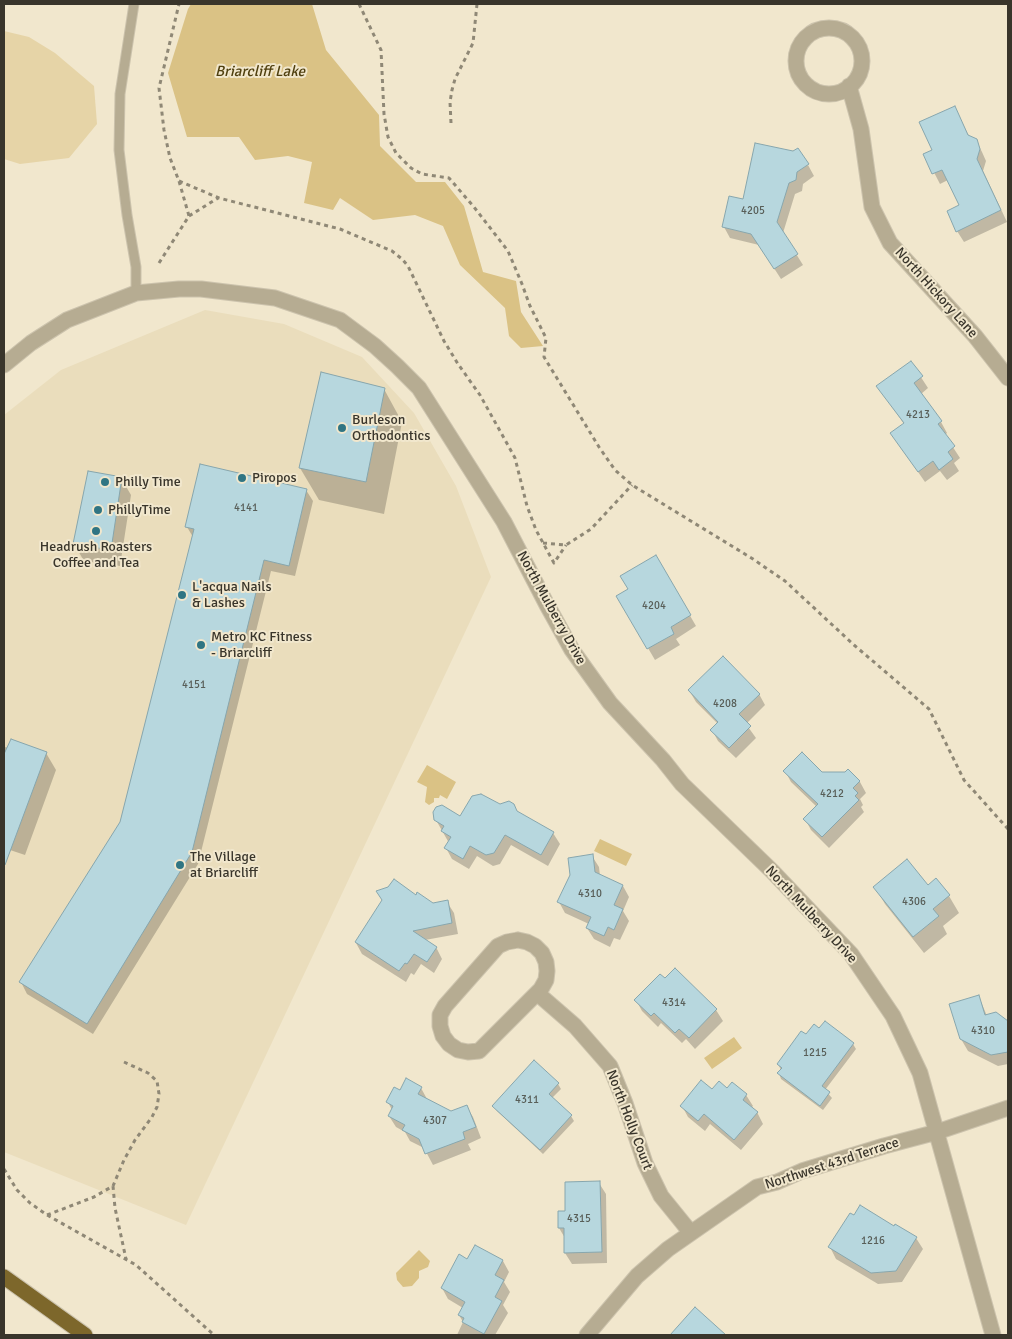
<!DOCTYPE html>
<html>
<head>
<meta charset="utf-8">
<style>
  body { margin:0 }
  #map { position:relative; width:1012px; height:1339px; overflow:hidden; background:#f1e7cd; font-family:Signika,sans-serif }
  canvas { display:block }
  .frame { position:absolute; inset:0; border:5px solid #39352b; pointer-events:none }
</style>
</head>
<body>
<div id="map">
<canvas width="1012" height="1339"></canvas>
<div class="frame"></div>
</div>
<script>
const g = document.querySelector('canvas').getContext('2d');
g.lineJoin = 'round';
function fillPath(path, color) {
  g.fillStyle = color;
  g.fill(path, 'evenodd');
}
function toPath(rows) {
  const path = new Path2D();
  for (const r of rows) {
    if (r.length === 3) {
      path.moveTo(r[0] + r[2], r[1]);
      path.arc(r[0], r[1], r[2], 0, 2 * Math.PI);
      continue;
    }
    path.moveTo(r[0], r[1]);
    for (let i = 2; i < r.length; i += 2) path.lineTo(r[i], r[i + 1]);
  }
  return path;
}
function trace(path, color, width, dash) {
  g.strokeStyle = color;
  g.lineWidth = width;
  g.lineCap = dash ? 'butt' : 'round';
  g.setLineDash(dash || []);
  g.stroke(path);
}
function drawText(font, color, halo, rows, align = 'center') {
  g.font = font + ' Signika,sans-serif';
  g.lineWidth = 4;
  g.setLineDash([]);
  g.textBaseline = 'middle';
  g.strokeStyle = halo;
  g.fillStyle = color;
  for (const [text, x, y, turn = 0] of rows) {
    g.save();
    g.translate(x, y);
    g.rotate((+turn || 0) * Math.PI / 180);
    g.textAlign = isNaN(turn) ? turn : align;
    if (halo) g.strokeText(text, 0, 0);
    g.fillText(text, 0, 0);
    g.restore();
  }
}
fillPath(toPath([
  [205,310,284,324,362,357,414,413,456,486,491,577,186,1225,4,1152,4,415,61,370]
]), '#eaddbc');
fillPath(toPath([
  [4,31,29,37,55,53,94,86,97,124,69,158,20,164,4,159]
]), '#e6d4a7');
fillPath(toPath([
  [191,4,312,4,326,50,379,115,380,146,416,182,445,182,464,206,483,272,516,281,521,312,543,346,521,348,509,336,505,308,460,265,443,226,415,215,373,220,340,198,333,210,304,203,312,162,288,156,255,160,239,137,187,137,168,73,188,9],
  [427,765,456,782,447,799,440,795,439,798,434,798,434,802,429,805,425,802,427,787,417,782],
  [600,839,632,854,626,866,594,851],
  [734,1037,742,1048,712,1069,704,1058],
  [419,1250,430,1261,428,1267,419,1271,419,1278,412,1286,403,1287,397,1280,396,1273]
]), '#dac285');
fillPath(toPath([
  [954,107,969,136,976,140,982,152,986,161,983,171,1007,222,964,242,957,231,960,206,948,180,940,184,925,155,934,151],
  [808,165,814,176,803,184,802,191,795,194,783,233,803,265,781,279,759,245,730,238,724,227,744,201],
  [911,362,928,388,921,394,941,422,947,433,945,435,960,458,954,463,959,471,947,480,940,471,925,482,891,433,904,424,878,386],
  [384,389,402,422,384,514,319,500,300,468],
  [121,478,131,495,120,566,84,561,74,544],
  [306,490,313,501,295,576,271,571,198,864,93,1034,27,994,21,982,122,822,193,537,187,527],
  [656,557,696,626,676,639,680,645,655,660,618,597,630,590],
  [689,690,759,694,765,705,746,724,756,738,736,758,718,741,712,730,718,724,696,702],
  [4,747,46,753,56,770,25,855,4,848],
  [848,770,860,782,866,793,860,799,863,805,861,807,864,812,829,848,811,830,805,819,817,807,791,782,785,771,845,773],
  [518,814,553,833,560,844,548,866,511,845,500,864,493,866,477,856,469,869,452,859,446,848,449,843,436,820],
  [592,856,599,867,600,876,623,886,629,897,623,911,629,921,620,940,614,938,610,947,594,939,587,928,589,924,565,913,559,902],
  [936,880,949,896,959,913,943,926,947,934,924,953,885,904,875,887,927,887],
  [416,896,433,904,447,902,454,913,458,934,425,940,436,947,442,959,434,973,421,964,414,975,411,973,406,982,362,954,356,943],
  [675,969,716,1010,723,1021,695,1049,686,1039,682,1043,661,1023,658,1027,642,1011,636,1000,665,980],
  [979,997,987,1016,1008,1021,1008,1064,998,1066,968,1051,961,1039],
  [820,1029,853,1044,856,1049,825,1090,832,1098,823,1110,781,1079,779,1073,781,1070,778,1064,806,1036],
  [558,1084,561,1089,552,1098,571,1116,574,1121,543,1154,497,1111,494,1106],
  [732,1084,746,1095,753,1106,751,1108,757,1112,763,1124,741,1150,710,1124,705,1131,688,1117,682,1106,712,1091,727,1089],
  [421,1088,427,1099,451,1112,466,1106,473,1117,481,1138,468,1144,471,1150,433,1165,424,1148,410,1141,405,1132,396,1127,389,1116,392,1110,388,1102,401,1091],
  [599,1183,606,1194,607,1263,572,1264,565,1253,565,1238,559,1228,566,1212],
  [894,1227,916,1238,923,1249,902,1282,878,1284,836,1259,830,1247],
  [468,1260,503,1261,509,1272,504,1282,510,1292,503,1305,508,1313,495,1335,457,1335,463,1322,459,1315,463,1308,448,1299,442,1288],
  [695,1309,722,1333,724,1335,671,1335]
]), '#0003');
const building = toPath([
  [955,106,968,135,977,139,980,149,977,159,1001,210,956,232,947,211,959,205,942,170,932,174,923,154,932,150,919,122,955,106],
  [755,143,793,151,798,148,809,164,797,172,796,180,789,183,777,222,798,254,774,269,751,234,722,227,729,196,743,199,755,143],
  [911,361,923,376,914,383,942,421,938,424,955,446,948,452,953,459,939,470,933,461,918,472,890,433,904,423,876,386,911,361],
  [321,372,385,388,366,482,299,468,321,372],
  [200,464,307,489,289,566,264,560,192,852,87,1024,19,982,120,822,194,529,185,527,200,464],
  [88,471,122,477,111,550,73,544,88,471],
  [656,555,691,615,671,627,674,634,647,649,616,596,628,589,620,576,656,555],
  [723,656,760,694,739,714,751,726,729,748,710,730,718,722,688,690,723,656],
  [11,739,47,752,5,865,4,864,4,754,11,739],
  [802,752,822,772,845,772,848,769,860,781,853,788,858,793,855,796,859,800,822,837,803,819,818,804,783,771,802,752],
  [481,794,500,804,509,801,514,804,517,811,554,832,541,855,505,835,494,853,486,855,470,846,463,859,444,848,451,837,441,831,444,826,434,820,433,812,436,807,442,805,460,816,472,796,481,794],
  [593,854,595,872,623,885,614,905,623,909,614,930,608,927,604,936,586,928,591,917,557,902,570,875,568,858,593,854],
  [907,859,928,885,936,878,950,895,933,909,939,916,913,937,873,887,907,859],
  [394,879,416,895,417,892,433,903,448,900,452,923,413,931,437,947,427,962,414,954,407,964,405,963,399,971,355,942,382,900,376,891,388,887,394,879],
  [675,968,717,1009,689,1038,679,1029,675,1033,654,1013,651,1016,634,1000,660,974,665,978,675,968],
  [979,995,985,1015,996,1012,1008,1021,1008,1052,991,1055,960,1039,949,1004,979,995],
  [825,1021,854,1043,822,1086,830,1092,820,1106,777,1073,782,1068,777,1064,801,1031,806,1034,814,1024,819,1028,825,1021],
  [534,1060,559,1083,549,1094,572,1115,540,1150,492,1106,534,1060],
  [406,1078,422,1087,418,1094,451,1111,467,1105,476,1127,463,1132,465,1139,425,1154,419,1139,402,1130,405,1125,388,1116,393,1106,386,1102,394,1087,400,1090,406,1078],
  [701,1080,712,1089,719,1081,727,1088,732,1082,747,1094,743,1100,758,1112,734,1140,704,1114,698,1121,680,1106,701,1080],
  [600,1181,602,1252,564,1253,564,1228,558,1228,558,1211,565,1211,565,1182,600,1181],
  [860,1205,894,1226,895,1224,917,1237,896,1271,871,1273,828,1247,850,1213,854,1215,860,1205],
  [475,1245,503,1260,495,1275,504,1280,495,1297,502,1301,484,1334,462,1322,464,1318,458,1315,465,1302,441,1288,459,1254,467,1259,475,1245],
  [695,1307,726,1335,670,1335,695,1307]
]);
fillPath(building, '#b7d7de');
trace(building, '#87a6ad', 1);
const service = toPath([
  [134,4,120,94,119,150,127,215,136,267,136,293]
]);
const minor = toPath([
  [829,61,33],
  [849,86,861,129,872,207,890,243,975,336,1008,378],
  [4,365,31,343,67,320,136,293,179,289,201,289,275,298,340,320,375,346,397,366,419,388,504,522,547,605,572,650,610,703,663,760,682,784,772,871,851,954,893,1016,920,1073,993,1335],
  [518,940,527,942,535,946,542,953,546,962,547,971,546,980,541,989,479,1051,468,1052,458,1050,449,1044,443,1036,440,1026,440,1015,445,1006,498,946,507,942,518,940],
  [537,993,575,1026,610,1066,625,1103,645,1163,661,1196,691,1233],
  [587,1335,637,1276,668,1249,757,1187,777,1182,802,1171,884,1146,937,1132,1008,1108]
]);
const motorway = toPath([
  [4,1277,85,1335]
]);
trace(service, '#ccc3ad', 11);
trace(minor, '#ccc3ad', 17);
trace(motorway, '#ccc3ad', 17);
trace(toPath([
  [359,4,381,50,384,114,388,137,396,153,411,168,422,174,449,178,474,207,508,251,522,284,530,306,546,338,544,357,599,447,615,470,632,485,753,559,785,581,854,645,929,709,964,780,1008,829],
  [451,123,450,102,452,90,455,79,473,43,477,4],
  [179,181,219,198,340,229,392,251,402,259,408,266,444,341,458,364,480,395,515,458,527,506,536,530,554,563,566,545],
  [189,216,218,198],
  [159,263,189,216,179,181,170,158,164,130,159,88,179,4],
  [543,543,566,545,591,529,632,485],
  [4,1169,17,1190,30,1203,47,1215,136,1265,214,1335],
  [113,1186,115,1208,126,1259],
  [47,1215,94,1197,113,1186,124,1160,135,1140,152,1117,157,1107,159,1094,157,1081,148,1073,124,1062]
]), '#8f8876', 3, [4, 4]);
trace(service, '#b6ac92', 9);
trace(minor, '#b6ac92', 15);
trace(motorway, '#7d672b', 15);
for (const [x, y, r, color] of [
  [342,428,5,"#307583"],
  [242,478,5,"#307583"],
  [105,482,5,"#307583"],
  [98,510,5,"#307583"],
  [96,531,5,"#307583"],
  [182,595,5,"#307583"],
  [201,645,5,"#307583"],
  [180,865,5,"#307583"]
]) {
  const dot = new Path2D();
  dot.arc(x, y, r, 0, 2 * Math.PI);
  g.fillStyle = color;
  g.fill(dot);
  trace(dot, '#f1e7cd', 2);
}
drawText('11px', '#585e58', null, [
  ["4205",753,211],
  ["4213",918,415],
  ["4141",246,508],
  ["4204",654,606],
  ["4151",194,685],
  ["4208",725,704],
  ["4212",832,794],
  ["4310",590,894],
  ["4306",914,902],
  ["4314",674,1003],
  ["4310",983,1031],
  ["1215",815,1053],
  ["4311",527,1100],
  ["4307",435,1121],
  ["4315",579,1219],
  ["1216",873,1241]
]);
drawText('14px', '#39352b', '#f1e7cd', [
  ["North Hickory Lane",936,293,48],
  ["North Mulberry Drive",551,608,61],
  ["North Mulberry Drive",811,915,47],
  ["North Holly Court",629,1120,69],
  ["Northwest 43rd Terrace",832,1164,-18]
]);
drawText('14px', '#39352b', '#f1e7cd', [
  ["Burleson",352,420],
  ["Orthodontics",352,436],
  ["Piropos",252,478],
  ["Philly Time",115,482],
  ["PhillyTime",108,510],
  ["Headrush Roasters",96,547,"center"],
  ["Coffee and Tea",96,563,"center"],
  ["L'acqua Nails",192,587],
  ["& Lashes",192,603],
  ["Metro KC Fitness",211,637],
  ["- Briarcliff",211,653],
  ["The Village",190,857],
  ["at Briarcliff",190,873]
], 'left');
drawText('italic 15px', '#50400f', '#f1e7cd', [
  ["Briarcliff Lake",260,72]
]);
</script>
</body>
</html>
